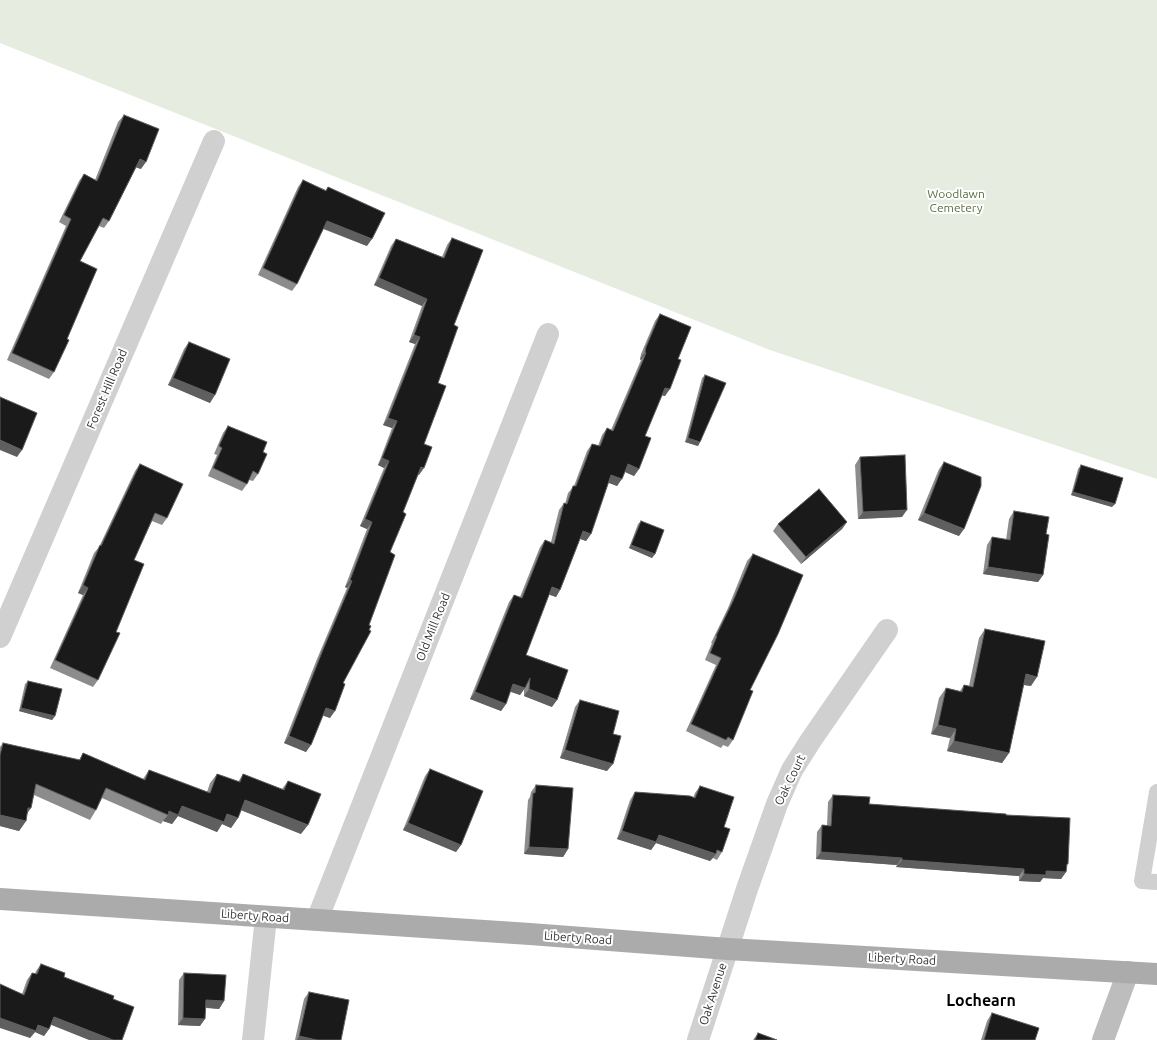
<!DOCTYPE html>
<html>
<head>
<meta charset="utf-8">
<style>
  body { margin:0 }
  canvas { display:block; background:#fff }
</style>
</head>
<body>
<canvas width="1157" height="1040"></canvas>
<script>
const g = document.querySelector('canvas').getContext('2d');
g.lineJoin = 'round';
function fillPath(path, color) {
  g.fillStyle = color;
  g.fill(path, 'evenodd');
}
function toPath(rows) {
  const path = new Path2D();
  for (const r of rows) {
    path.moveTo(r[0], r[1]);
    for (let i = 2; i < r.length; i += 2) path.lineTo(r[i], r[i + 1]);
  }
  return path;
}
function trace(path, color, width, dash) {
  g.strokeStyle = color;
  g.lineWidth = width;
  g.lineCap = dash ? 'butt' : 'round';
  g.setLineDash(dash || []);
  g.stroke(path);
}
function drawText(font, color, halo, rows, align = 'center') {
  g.font = font + ' Ubuntu,sans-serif';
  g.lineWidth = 4;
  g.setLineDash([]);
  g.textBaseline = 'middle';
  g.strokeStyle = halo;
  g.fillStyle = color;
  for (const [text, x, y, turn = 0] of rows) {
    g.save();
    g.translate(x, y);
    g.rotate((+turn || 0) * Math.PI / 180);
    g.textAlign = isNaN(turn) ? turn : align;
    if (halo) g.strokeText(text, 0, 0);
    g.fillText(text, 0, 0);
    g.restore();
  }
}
fillPath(toPath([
  [0,0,1157,0,1157,479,770,350,0,43]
]), '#e6ecdf');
trace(toPath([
  [1157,792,1142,881,1157,882]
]), '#d0d0d0', 16);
trace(toPath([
  [0,637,214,141],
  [317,920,548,334],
  [253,1040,266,917],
  [698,1040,747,889,777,804,792,770,811,740,887,630]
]), '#d0d0d0', 22);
trace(toPath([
  [1103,1040,1128,972]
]), '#bdbdbd', 22);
trace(toPath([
  [0,899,530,934,728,949,1157,974]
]), '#ababab', 22);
fillPath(toPath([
  [124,115,141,169,136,167,109,221,104,228,99,226,80,261,67,339,54,372,49,379,7,360,66,226,59,222,79,181,84,174,95,180,118,122],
  [303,180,326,190,328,187,367,246,323,229,297,284,292,291,258,275,298,187],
  [452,238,454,325,438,383,424,444,419,475,418,474,403,512,390,552,343,683,330,718,323,715,306,752,284,743,317,659,347,588,345,587,367,529,360,526,384,468,378,465,392,428,383,425,415,344,409,342,422,306,374,285,391,246,396,239,442,257,447,245],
  [660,314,678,359,665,396,662,395,645,436,639,469,634,476,625,472,617,486,608,482,591,534,586,541,580,539,560,590,556,597,549,594,526,655,552,707,524,696,524,689,520,695,510,691,506,704,501,711,470,699,509,602,514,595,520,597,540,547,545,540,551,542,559,510,564,503,565,504,568,493,574,486,587,451,592,444,598,446,602,435,607,428,611,430,641,360,640,359,641,354,655,321],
  [189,342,210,403,168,385,184,349],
  [705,375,700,442,698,446,685,442,702,378],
  [228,426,263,452,258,474,253,481,249,480,247,484,242,491,208,476,217,455,214,454,223,433],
  [860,457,902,517,858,519,855,465],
  [944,462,959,536,918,520,939,469],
  [140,464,167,518,162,525,152,521,134,560,116,632,98,680,93,687,50,668,83,595,78,593,94,553,99,547,135,471],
  [1081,465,1112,507,1071,495,1078,469],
  [1014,511,1046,534,1043,575,1038,582,983,574,987,545,992,537,1006,540,1009,519],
  [641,521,655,554,652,558,629,548,638,524],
  [847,522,842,529,801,564,773,531,778,524],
  [753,554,750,690,733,740,728,747,723,745,721,748,686,731,716,665,705,660,712,643,711,643,728,608,747,561],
  [985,629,1031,686,1023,685,1009,753,1002,763,947,751,950,738,931,734,939,698,946,688,960,691,964,685,969,686,979,638],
  [28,681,55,716,52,720,19,711,25,684],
  [580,700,613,734,607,771,560,758,575,707],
  [3,743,79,760,83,753,143,779,149,770,207,792,210,783,217,774,238,782,243,774,282,789,288,781,301,834,241,810,238,818,231,828,222,824,217,832,178,816,172,824,163,821,161,824,102,798,96,810,90,820,34,795,27,814,26,821,19,831,0,826,0,747],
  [430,769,461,845,456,852,403,830,425,776],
  [536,785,568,849,563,857,524,854,528,800,530,797,531,792],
  [700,786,724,827,722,852,717,860,713,858,710,861,656,843,651,850,617,839,630,800,635,792,693,798,695,793],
  [833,795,869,804,1006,815,1067,867,1066,872,1061,879,1043,878,1040,882,1019,881,1019,876,896,867,897,865,816,859,817,832,822,825,827,826,828,802],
  [41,964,64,977,49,1029,44,1036,35,1032,30,1038,22,994,27,980,32,973,35,974,36,971],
  [184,973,224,1001,219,1009,206,1008,200,1026,178,1025,179,980],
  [309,992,341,1040,295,1040,304,999],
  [992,1013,1035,1040,981,1040,987,1021],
  [758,1033,777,1040,753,1040]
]), '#8c8c8c');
fillPath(toPath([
  [140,159,146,162,141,169,135,167],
  [327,221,372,239,367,246,322,228],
  [379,278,427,299,422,306,374,285],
  [414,335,420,337,415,344,409,342],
  [645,352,646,353,641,360,640,359],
  [173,378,215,395,210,403,168,385],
  [665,388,670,389,665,396,660,395],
  [388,418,397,421,392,428,383,425],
  [688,438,700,442,698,446,685,442],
  [0,440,22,450,17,457,0,450],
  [382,458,389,461,384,468,378,465],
  [628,464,639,469,634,476,623,471],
  [421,467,424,468,419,475,416,474],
  [611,475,622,479,617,486,606,482],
  [1073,492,1115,504,1112,507,1071,495],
  [907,510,902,517,858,519,863,512],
  [924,513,964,529,959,536,918,520],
  [365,519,372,522,367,529,360,526],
  [847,522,842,529,801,564,806,557],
  [583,531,591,534,586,541,578,538],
  [631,545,655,554,652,558,629,548],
  [988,567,1043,575,1038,582,983,574],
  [350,580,352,581,347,588,345,587],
  [83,585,88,588,83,595,78,593],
  [552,587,560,590,556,597,547,594],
  [1026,674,1037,677,1031,686,1019,684],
  [513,684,525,688,520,695,508,691],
  [529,689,557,700,552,707,524,696],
  [475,692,506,704,501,711,470,699],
  [21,708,55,716,52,720,19,711],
  [326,708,335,711,330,718,321,715],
  [938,725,956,729,950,738,931,734],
  [289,736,311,745,306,752,284,743],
  [954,741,1009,753,1002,763,947,751],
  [565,750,613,764,607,771,560,758],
  [245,800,308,825,301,834,238,809],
  [182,806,227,814,238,818,231,828,222,824,217,832,178,816,172,824,163,821,168,815,169,811],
  [28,808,31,808,24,818],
  [0,815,26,821,19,831,0,826],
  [408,823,461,845,456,852,403,830],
  [622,831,659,835,716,854,710,861,656,843,651,850,617,839],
  [529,847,568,849,563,857,524,854],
  [821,852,902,858,897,865,816,859],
  [902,860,1024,869,1019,876,896,867],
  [1046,871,1066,872,1061,879,1043,878,1040,882,1019,881,1024,874],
  [206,1000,224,1001,219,1009,201,1007],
  [54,1017,113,1040,89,1040,49,1024],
  [0,1018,38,1025,49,1029,44,1036,35,1032,30,1038,0,1028],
  [183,1018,205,1019,200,1026,178,1025],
  [299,1036,317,1040,297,1040]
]), '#5f5f5f');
const building = toPath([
  [124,115,159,129,146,162,140,159,109,221,103,218,80,261,97,269,67,339,69,340,54,372,12,353,71,219,64,215,84,174,97,181,124,115],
  [303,180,326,191,328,187,385,213,372,239,327,221,297,284,263,268,303,180],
  [452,238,483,250,454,325,458,327,438,383,446,386,424,444,432,447,424,468,421,467,403,512,406,514,390,552,395,555,369,625,371,626,369,630,371,631,343,683,345,684,335,711,326,708,311,745,289,736,322,652,352,581,350,580,372,522,365,519,389,461,382,458,397,421,388,418,420,337,414,335,427,299,379,278,396,239,444,258,452,238],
  [660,314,691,327,678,359,681,360,670,389,665,388,645,436,651,438,639,469,628,464,622,479,611,475,591,534,583,531,560,590,552,587,526,655,568,670,557,700,529,689,530,678,525,688,513,684,506,704,475,692,514,595,522,598,545,540,554,544,564,503,567,504,573,486,576,486,592,444,600,446,607,428,613,431,646,353,645,352,646,347,660,314],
  [189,342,230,359,215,395,173,378,189,342],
  [705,375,726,383,700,442,688,438,705,375],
  [0,397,37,413,22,450,0,440,0,397],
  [228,426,267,442,263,452,267,454,258,474,253,471,247,484,213,468,222,448,219,446,228,426],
  [905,455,907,510,863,512,860,457,905,455],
  [944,462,981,477,981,486,964,529,924,513,944,462],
  [140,464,183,484,167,518,155,513,134,560,144,564,116,632,120,633,98,680,55,660,88,588,83,585,100,545,101,546,140,464],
  [1081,465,1123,478,1115,504,1073,492,1081,465],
  [819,489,847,522,806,557,778,524,819,489],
  [1014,511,1049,517,1046,534,1049,535,1043,575,988,567,992,537,1010,540,1014,511],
  [641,521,664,530,655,554,631,545,641,521],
  [753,554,803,575,778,634,750,690,753,691,733,740,728,737,726,740,691,724,721,658,710,653,717,636,716,636,733,601,753,554],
  [985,629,1045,641,1037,677,1026,674,1009,753,954,741,956,729,938,725,946,688,962,692,964,685,973,687,985,629],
  [28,681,62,689,55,716,21,708,28,681],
  [580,700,619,711,613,734,621,736,613,764,565,750,580,700],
  [3,743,80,760,83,753,145,780,149,770,210,793,217,774,240,782,243,774,284,790,288,781,321,794,308,825,245,800,238,818,227,814,224,822,182,806,178,815,169,811,168,815,106,788,96,810,36,784,31,808,28,808,26,821,0,815,0,755,3,743],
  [430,769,483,791,461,845,408,823,430,769],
  [536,785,573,788,568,849,529,847,533,793,535,793,536,785],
  [700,786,734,797,724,827,730,829,722,852,717,850,716,854,659,835,656,842,622,831,635,792,690,796,695,798,700,786],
  [833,795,870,797,869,804,1006,814,1006,815,1070,818,1068,864,1067,864,1066,872,1046,871,1046,875,1024,874,1024,869,902,860,902,858,821,852,822,825,831,826,833,795],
  [41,964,65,973,64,977,114,996,113,999,134,1007,122,1040,113,1040,54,1017,49,1029,38,1025,36,1031,0,1018,0,984,24,995,32,973,37,974,41,964],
  [184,973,226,975,224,1001,206,1000,205,1019,183,1018,184,973],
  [309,992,349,1000,341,1040,317,1040,299,1036,309,992],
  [992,1013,1039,1028,1035,1040,984,1040,992,1013],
  [758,1033,777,1040,755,1040,758,1033]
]);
fillPath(building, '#1a1a1a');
trace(building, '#5f5f5f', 1);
drawText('12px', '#56703f', '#fff', [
  ["Woodlawn",956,194],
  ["Cemetery",956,208]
]);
drawText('12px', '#333', '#fff', [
  ["Forest Hill Road",107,389,-67],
  ["Old Mill Road",433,627,-68],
  ["Oak Court",790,780,-64],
  ["Liberty Road",255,916,4],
  ["Liberty Road",578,938,4],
  ["Liberty Road",902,959,3],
  ["Oak Avenue",713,994,-72]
]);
drawText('bold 16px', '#000', '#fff', [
  ["Lochearn",981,1001]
]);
</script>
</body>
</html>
